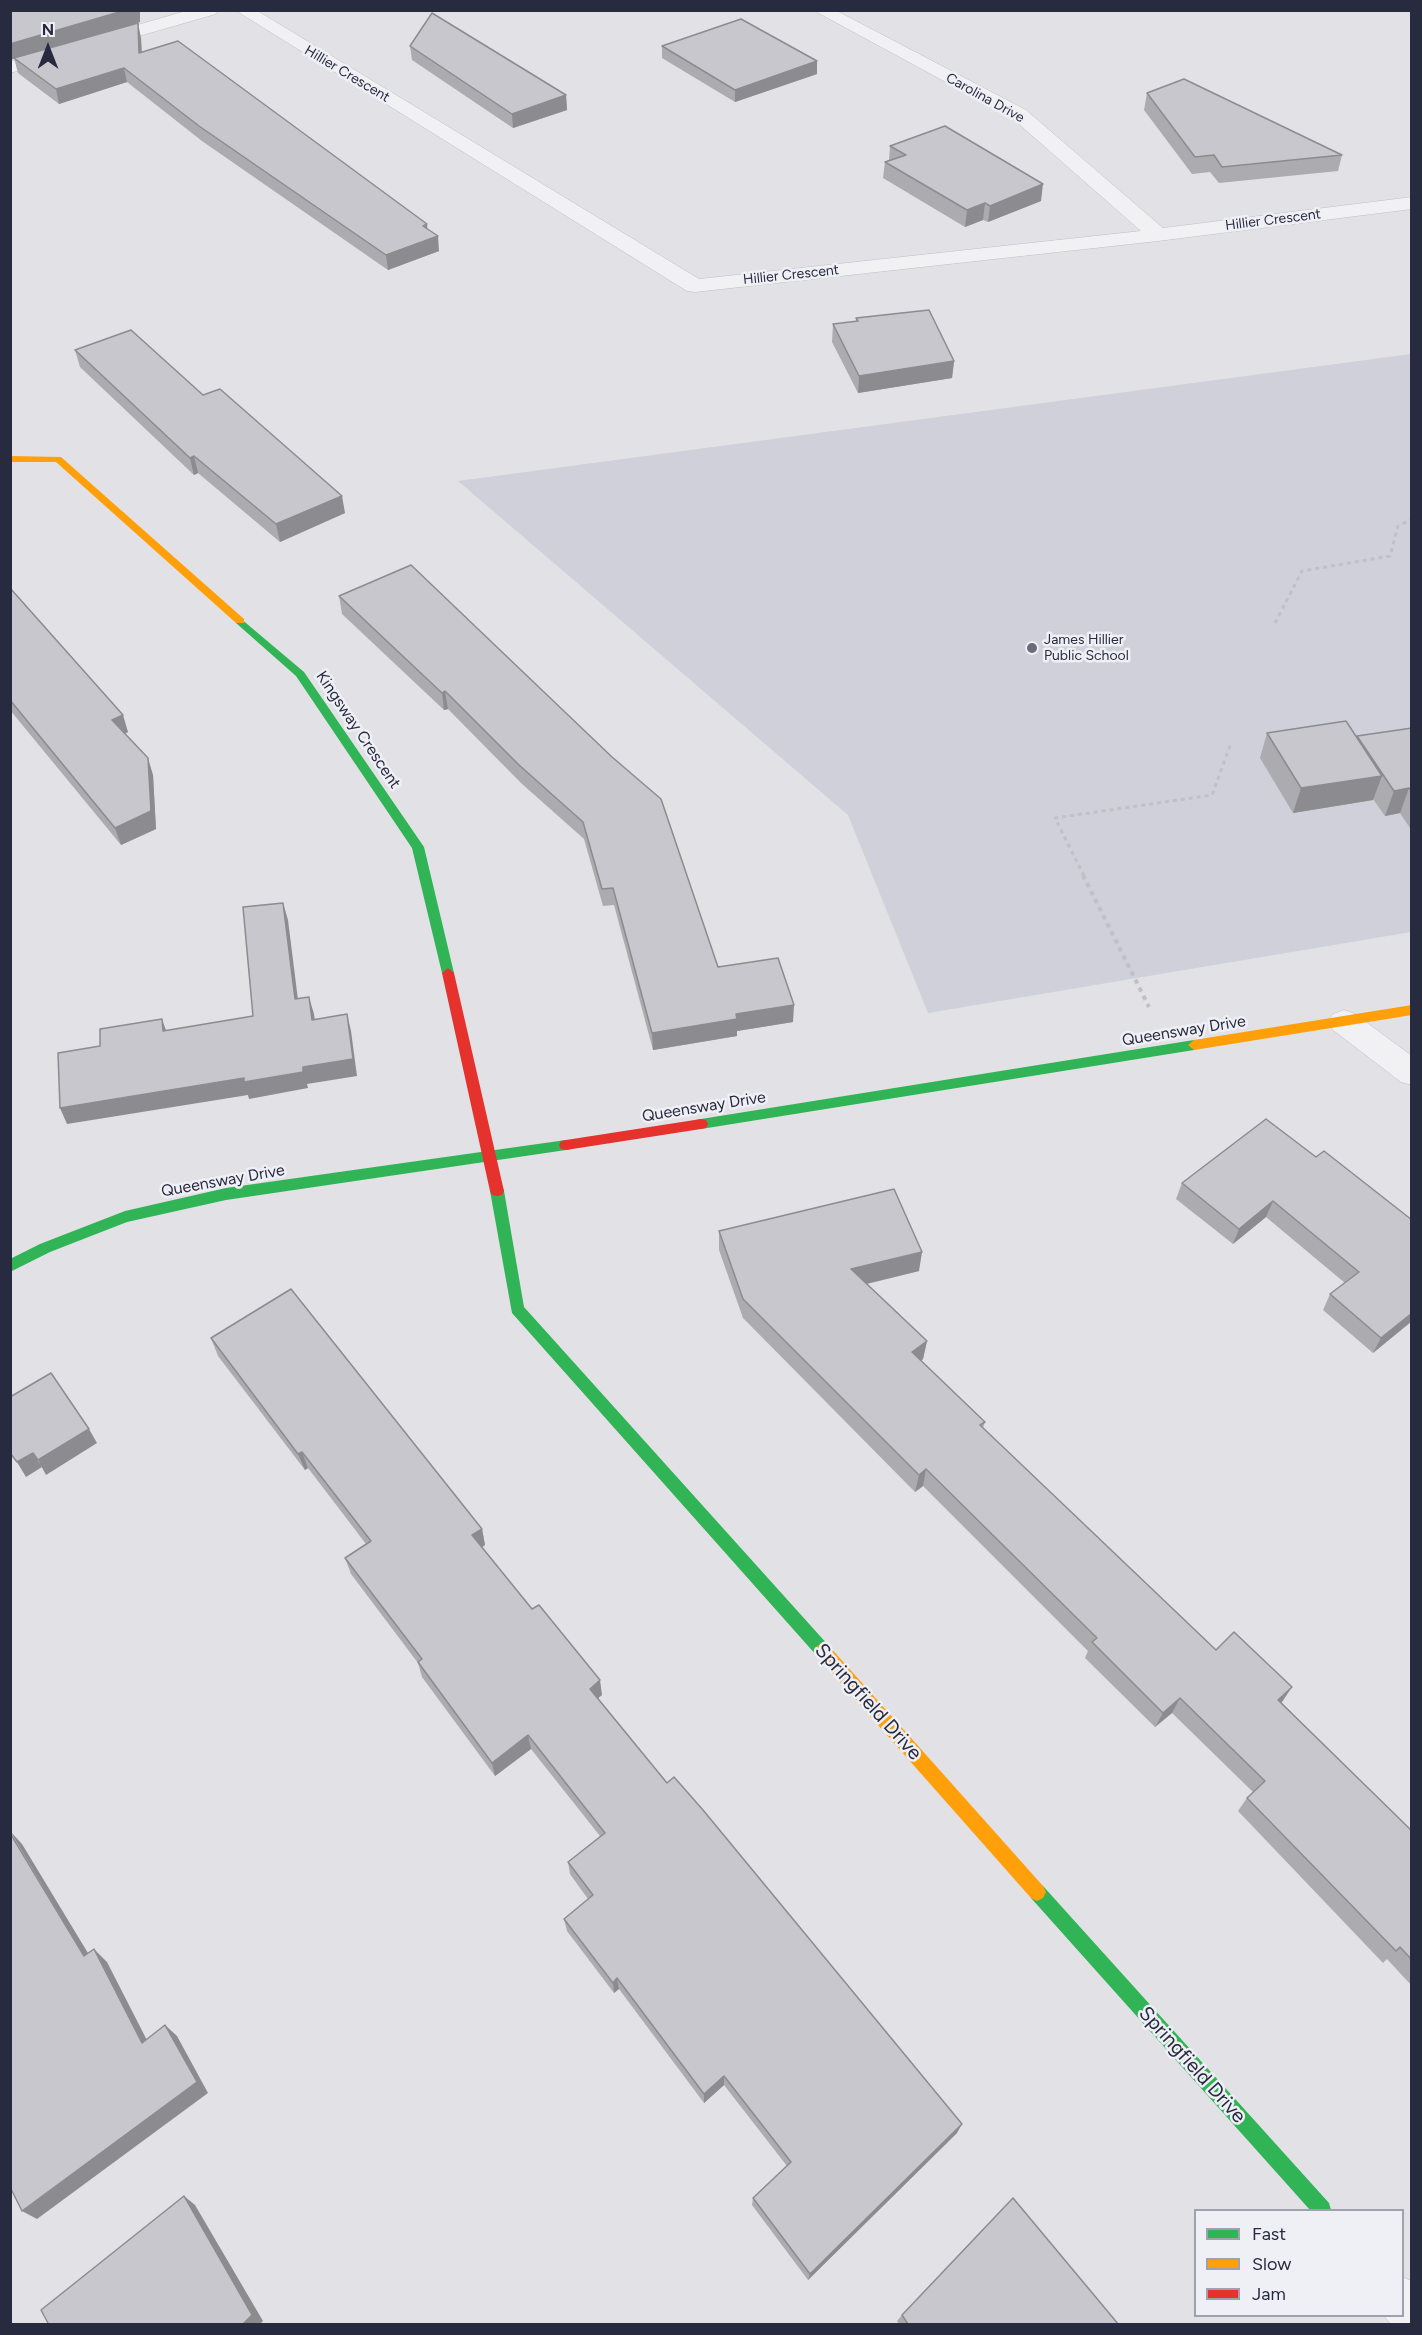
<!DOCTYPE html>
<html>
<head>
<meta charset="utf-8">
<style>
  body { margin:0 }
  #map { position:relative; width:1422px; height:2335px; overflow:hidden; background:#e1e1e6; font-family:Figtree,sans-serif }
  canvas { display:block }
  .frame { position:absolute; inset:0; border:12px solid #282b3f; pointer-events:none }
  .legend { position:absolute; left:1194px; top:2209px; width:210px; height:108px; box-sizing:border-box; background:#eff0f6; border:2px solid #9fa1ad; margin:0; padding:8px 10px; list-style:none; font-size:18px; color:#282b3f }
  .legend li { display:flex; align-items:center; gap:12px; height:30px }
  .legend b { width:30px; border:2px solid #9fa1ad }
  .north { position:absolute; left:18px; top:18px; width:60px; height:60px; -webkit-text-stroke:4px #eff0f6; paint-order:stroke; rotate:0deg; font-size:16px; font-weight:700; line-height:24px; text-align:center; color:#282b3f }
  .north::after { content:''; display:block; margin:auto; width:21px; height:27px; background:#282b3f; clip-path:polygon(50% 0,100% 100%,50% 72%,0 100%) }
</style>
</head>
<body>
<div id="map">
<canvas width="1422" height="2335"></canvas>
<div class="frame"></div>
<ul class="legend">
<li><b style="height:8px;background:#30b455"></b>Fast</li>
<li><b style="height:8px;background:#ff9f0a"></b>Slow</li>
<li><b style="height:8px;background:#e5322d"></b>Jam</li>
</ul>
<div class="north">N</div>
</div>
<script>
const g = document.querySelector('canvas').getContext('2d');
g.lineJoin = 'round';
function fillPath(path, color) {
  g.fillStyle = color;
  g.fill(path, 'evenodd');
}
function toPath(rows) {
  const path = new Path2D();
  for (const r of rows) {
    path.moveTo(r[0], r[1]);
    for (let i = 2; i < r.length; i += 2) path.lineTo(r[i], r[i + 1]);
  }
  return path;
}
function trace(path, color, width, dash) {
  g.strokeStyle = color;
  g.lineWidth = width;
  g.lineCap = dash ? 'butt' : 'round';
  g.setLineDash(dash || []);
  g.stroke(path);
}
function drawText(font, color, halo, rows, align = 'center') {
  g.font = font + ' Figtree,sans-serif';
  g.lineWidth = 5;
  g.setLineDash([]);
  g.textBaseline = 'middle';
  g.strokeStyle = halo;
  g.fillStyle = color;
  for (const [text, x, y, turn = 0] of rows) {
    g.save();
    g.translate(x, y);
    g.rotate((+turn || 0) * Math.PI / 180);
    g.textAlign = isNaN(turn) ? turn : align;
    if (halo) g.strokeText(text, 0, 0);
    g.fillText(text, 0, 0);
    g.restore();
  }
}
fillPath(toPath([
  [1411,354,1411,932,928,1013,848,815,458,481]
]), '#cfd0d9');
const street = toPath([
  [189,10,218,10,216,14,10,73,10,62,189,10],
  [235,10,256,10,699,279,1141,231,1012,118,813,10,835,10,1026,110,1163,228,1412,197,1412,209,1158,241,695,292,687,291,235,10],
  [1344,1010,1355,1014,1412,1056,1412,1085,1401,1082,1333,1030,1328,1022,1333,1014,1344,1010],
  [1402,2277,1412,2281,1412,2324,1391,2324,1384,2316,1402,2316,1402,2277]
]);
trace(street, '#bfbfc4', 1);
trace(toPath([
  [1275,623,1302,571,1390,556,1398,526,1412,519],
  [1084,876,1055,818,1212,795,1231,743]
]), '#c0c0c7', 3, [4, 4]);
trace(toPath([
  [1083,875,1149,1007]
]), '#c0c0c7', 4, [4.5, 4.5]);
fillPath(street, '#f1f1f3');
fillPath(toPath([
  [240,618,304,672,424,847,454,973,452,976,444,976,442,973,412,848,296,676,236,623,235,621,240,618],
  [1194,1040,1200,1045,1194,1050,701,1129,696,1128,694,1124,696,1120,701,1119,1194,1040],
  [566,1140,571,1141,573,1145,571,1149,566,1150,226,1200,127,1222,50,1252,10,1272,10,1259,40,1244,125,1211,226,1188,566,1140],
  [497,1186,502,1187,504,1191,524,1307,829,1646,831,1651,829,1656,823,1659,817,1656,512,1313,490,1191,492,1187,497,1186],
  [1037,1883,1043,1886,1329,2203,1331,2210,1310,2210,1031,1898,1028,1892,1031,1886,1037,1883]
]), '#30b455');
fillPath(toPath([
  [10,456,61,457,244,619,244,623,236,623,56,462,10,462,10,456],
  [1412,1005,1412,1015,1194,1050,1188,1045,1194,1040,1412,1005],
  [823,1643,829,1646,1043,1886,1046,1892,1043,1898,1037,1901,1031,1898,817,1656,815,1651,817,1646,823,1643]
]), '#ff9f0a');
fillPath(toPath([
  [448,968,454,973,504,1191,502,1195,497,1196,492,1195,490,1191,442,973,448,968],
  [701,1119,706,1120,708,1124,706,1128,701,1129,566,1150,561,1149,559,1145,561,1141,566,1140,701,1119]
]), '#e5322d');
fillPath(toPath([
  [10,10,140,10,140,22,45,49,141,38,142,52,427,224,427,229,439,251,388,270,202,141,127,82,59,104,18,73,14,58],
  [410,46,566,95,567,110,513,128,412,60],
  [662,46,817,74,735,102,662,58],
  [1147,93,1342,155,1338,171,1219,183,1210,172,1192,174,1144,110],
  [890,146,1041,201,988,222,983,220,965,227,883,178,885,162,889,160],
  [856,318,954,361,952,378,858,393,832,342,833,324,856,322],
  [75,350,203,395,345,513,280,542,198,473,194,475,80,367],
  [411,565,718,967,793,1022,737,1031,737,1036,653,1050,614,905,603,906,584,839,521,783,448,709,444,710,342,614,339,596],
  [10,588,128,732,125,734,153,775,156,829,121,845,10,710],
  [1412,728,1412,831,1400,813,1385,816,1373,799,1373,800,1293,813,1260,758,1267,733,1356,737],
  [1266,1119,1412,1321,1373,1353,1323,1310,1330,1294,1345,1283,1266,1217,1233,1244,1176,1199,1182,1183],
  [719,1231,919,1271,867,1284,927,1341,923,1359,921,1361,985,1422,983,1428,1216,1650,1281,1702,1412,1831,1412,1986,1387,1959,1383,1963,1238,1811,1247,1798,1253,1792,1172,1713,1155,1727,1085,1658,1088,1651,923,1486,915,1492,743,1318,719,1250],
  [211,1338,482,1529,485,1545,482,1547,602,1695,598,1698,667,1783,957,2133,808,2280,752,2205,753,2198,787,2166,724,2085,704,2103,619,1989,614,1993,567,1931,564,1919,588,1899,570,1874,568,1862,600,1836,531,1749,495,1776,422,1677,418,1663,351,1574,345,1558,366,1544,308,1468,305,1470,218,1356],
  [902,2315,1119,2325,899,2325,897,2321]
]), '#ababb0');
fillPath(toPath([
  [126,10,140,10,140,22,10,60,10,44],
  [138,23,141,38,142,68,139,53],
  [817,61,817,74,735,102,735,90],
  [124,68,127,82,59,104,56,89],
  [566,95,567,110,513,128,512,114],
  [1043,184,1041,201,988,222,990,206],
  [985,203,983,220,965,227,967,210],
  [427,224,428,239,438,236,439,251,388,270,386,255,423,226],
  [954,361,952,378,858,393,859,376],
  [194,456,198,473,194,475,190,458],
  [342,496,345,513,280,542,276,524],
  [445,691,448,709,444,710,442,693],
  [123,715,128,732,117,737,112,720],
  [148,758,153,775,156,829,121,845,115,828],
  [1382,776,1373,800,1293,813,1301,788],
  [1409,788,1400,813,1385,816,1394,791],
  [283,903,288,920,300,1016,295,999],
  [309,997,314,1014,317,1037,312,1020],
  [794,1005,793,1022,737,1031,737,1036,653,1050,652,1033,736,1014],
  [347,1014,351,1031,357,1076,307,1084,308,1088,249,1099,248,1095,67,1124,60,1108,303,1067],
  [162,1019,168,1036,163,1031],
  [1273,1201,1266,1217,1233,1244,1239,1229],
  [922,1252,919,1271,849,1288,851,1269],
  [1412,1313,1412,1321,1373,1353,1381,1338],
  [927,1341,923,1359,909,1370,912,1352],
  [89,1429,97,1443,46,1475,38,1460],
  [302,1452,308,1468,305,1470,298,1454],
  [33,1453,42,1467,26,1477,17,1462],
  [926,1469,923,1486,915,1492,919,1475],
  [482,1529,485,1545,476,1551,472,1535],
  [600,1680,602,1695,592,1703,590,1689],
  [1292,1687,1282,1702,1269,1714,1278,1700],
  [1180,1698,1172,1713,1155,1727,1163,1713],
  [528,1735,531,1749,495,1776,492,1763],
  [10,1831,22,1844,97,1968,84,1956],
  [94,1949,107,1962,154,2054,142,2043],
  [617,1978,619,1989,614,1993,613,1983],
  [165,2025,177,2036,208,2093,37,2219,22,2211],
  [724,2076,724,2085,704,2103,704,2094],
  [962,2124,957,2133,808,2280,810,2274],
  [184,2196,195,2205,263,2321,259,2325,242,2325]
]), '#8b8b90');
const building = toPath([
  [10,10,126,10,10,44,10,10],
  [432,13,566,95,512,114,410,46,432,13],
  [741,19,817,61,735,90,662,46,741,19],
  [138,23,139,53,178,41,427,224,423,226,438,236,386,255,199,126,124,68,56,89,14,58,138,23],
  [1184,79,1342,155,1222,167,1214,155,1195,157,1147,93,1184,79],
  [945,126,1043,184,990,206,985,203,967,210,885,162,906,155,890,146,945,126],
  [929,310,954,361,859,376,833,324,858,321,856,318,929,310],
  [131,330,203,395,220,389,342,496,276,524,194,456,190,458,75,350,131,330],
  [411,565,612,757,661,799,718,967,778,958,794,1005,736,1014,737,1019,652,1033,613,888,602,889,583,822,519,765,445,691,442,693,339,596,411,565],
  [10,588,123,715,112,720,148,758,151,811,115,828,10,700,10,588],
  [1346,721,1382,776,1301,788,1267,733,1346,721],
  [1412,728,1412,792,1409,788,1394,791,1357,736,1412,728],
  [283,903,295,999,309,997,312,1020,347,1014,353,1059,303,1067,303,1072,244,1082,244,1078,60,1108,58,1053,100,1046,100,1029,162,1019,163,1031,253,1016,243,907,283,903],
  [1266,1119,1316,1157,1324,1151,1412,1220,1412,1313,1381,1338,1330,1294,1359,1272,1273,1201,1239,1229,1182,1183,1266,1119],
  [894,1189,922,1252,851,1269,927,1341,912,1352,985,1422,980,1425,1216,1650,1234,1632,1292,1687,1278,1700,1412,1831,1412,1960,1400,1947,1396,1951,1247,1798,1265,1781,1180,1698,1163,1713,1092,1642,1097,1638,926,1469,919,1475,743,1299,719,1231,894,1189],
  [291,1289,482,1529,472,1535,532,1609,539,1605,600,1680,590,1689,667,1783,674,1777,703,1810,962,2124,810,2274,753,2198,791,2162,724,2076,704,2094,617,1978,613,1983,564,1919,593,1895,568,1862,605,1833,528,1735,492,1763,418,1662,422,1659,345,1558,371,1541,302,1452,298,1454,211,1338,291,1289],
  [51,1373,89,1429,38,1460,33,1453,17,1462,10,1453,10,1397,51,1373],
  [10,1833,84,1956,94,1949,142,2043,165,2025,197,2082,22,2211,10,2187,10,1833],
  [184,2196,252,2315,242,2325,49,2325,41,2310,184,2196],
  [1013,2198,1119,2325,907,2325,908,2324,902,2315,1013,2198]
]);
fillPath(building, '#c7c7cd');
trace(building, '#8b8b90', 1.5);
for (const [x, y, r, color] of [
  [1032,648,6,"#696b79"]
]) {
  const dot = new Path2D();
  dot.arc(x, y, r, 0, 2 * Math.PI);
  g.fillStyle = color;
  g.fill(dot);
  trace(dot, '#eff0f6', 2);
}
drawText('14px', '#282b3f', '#eff0f6', [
  ["Hillier Crescent",347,74,31],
  ["Carolina Drive",985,98,29],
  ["Hillier Crescent",1273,220,-7],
  ["Hillier Crescent",791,275,-6]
]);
drawText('14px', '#282b3f', '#eff0f6', [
  ["James Hillier",1044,640],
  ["Public School",1044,656]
], 'left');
drawText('16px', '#282b3f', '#eff0f6', [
  ["Kingsway Crescent",358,730,56],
  ["Queensway Drive",1184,1031,-9],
  ["Queensway Drive",704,1107,-9],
  ["Queensway Drive",223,1181,-10]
]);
drawText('20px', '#282b3f', '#eff0f6', [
  ["Springfield Drive",868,1702,48],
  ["Springfield Drive",1192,2065,48]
]);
</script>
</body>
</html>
